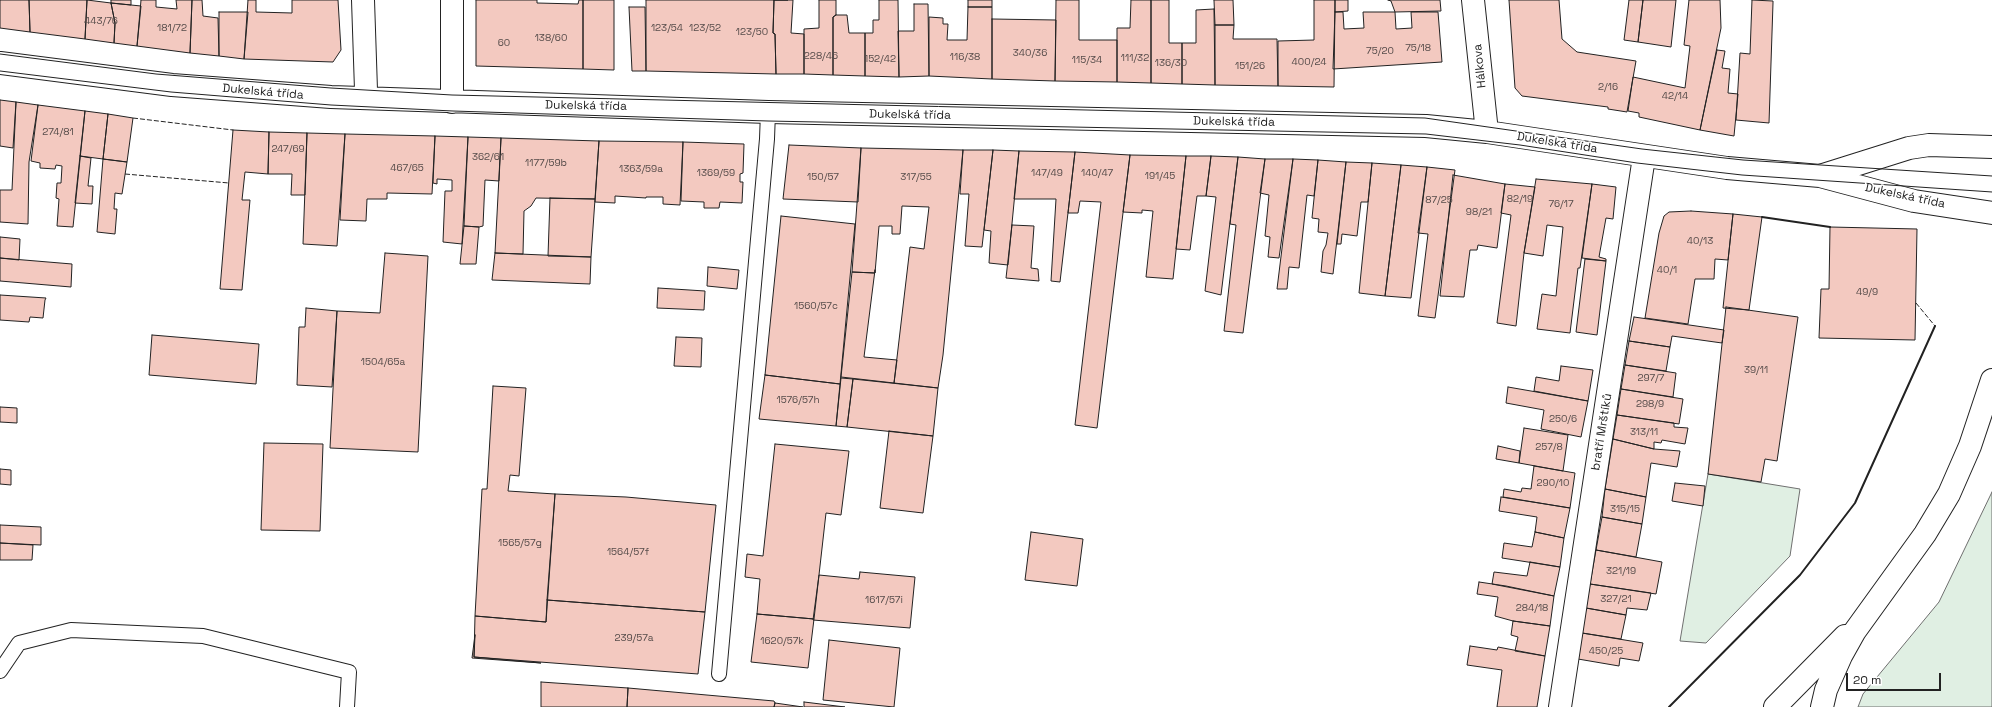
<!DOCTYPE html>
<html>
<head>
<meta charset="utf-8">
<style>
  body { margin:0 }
  #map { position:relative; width:1992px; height:707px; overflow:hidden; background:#fff; font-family:"Space Grotesk",sans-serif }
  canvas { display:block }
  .scale { position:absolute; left:1846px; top:673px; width:95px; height:18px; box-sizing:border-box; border:2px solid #222; border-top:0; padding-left:5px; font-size:12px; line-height:14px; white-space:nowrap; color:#222; -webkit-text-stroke:3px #fff; paint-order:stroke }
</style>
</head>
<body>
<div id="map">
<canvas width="1992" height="707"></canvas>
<div class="scale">20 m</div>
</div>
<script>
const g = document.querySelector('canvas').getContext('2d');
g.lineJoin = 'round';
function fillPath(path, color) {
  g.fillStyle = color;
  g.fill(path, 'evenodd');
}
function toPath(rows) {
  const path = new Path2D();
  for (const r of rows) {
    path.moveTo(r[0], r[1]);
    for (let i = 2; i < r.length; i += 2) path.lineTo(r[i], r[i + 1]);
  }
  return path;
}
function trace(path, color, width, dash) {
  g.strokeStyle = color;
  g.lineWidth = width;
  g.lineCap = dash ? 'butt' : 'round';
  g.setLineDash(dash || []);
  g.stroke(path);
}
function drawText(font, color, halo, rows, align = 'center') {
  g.font = font + ' "Space Grotesk",sans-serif';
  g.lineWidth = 3;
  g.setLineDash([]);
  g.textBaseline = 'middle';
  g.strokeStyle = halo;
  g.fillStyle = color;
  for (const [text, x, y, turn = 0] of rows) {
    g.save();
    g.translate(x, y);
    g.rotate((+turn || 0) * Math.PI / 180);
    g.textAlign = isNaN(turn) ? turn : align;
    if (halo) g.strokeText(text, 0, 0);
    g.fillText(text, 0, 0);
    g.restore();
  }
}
const green = toPath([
  [1708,474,1800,489,1790,556,1706,643,1680,641,1708,474],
  [1992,492,1992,707,1858,707,1863,694,1939,602,1992,492]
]);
fillPath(green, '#e0efe3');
trace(green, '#6f6f6f', 1);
const building = toPath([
  [0,0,29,0,30,32,0,28,0,0],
  [29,0,87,0,85,39,30,32,29,0],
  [87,0,111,3,115,23,114,43,85,39,87,0],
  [111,0,131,0,131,5,111,3,111,0],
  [141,0,156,0,156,7,177,9,176,0,192,0,190,53,137,46,141,0],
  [192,0,202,0,203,16,218,18,219,56,190,53,192,0],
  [248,0,256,0,256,12,292,13,292,0,338,0,341,50,333,62,244,59,248,0],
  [476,0,537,0,537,3,578,4,579,0,583,0,583,69,476,66,476,0],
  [583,0,614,0,614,70,583,69,583,0],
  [646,0,788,0,774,0,773,33,775,34,776,74,646,71,646,0],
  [774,0,793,0,791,33,804,34,804,74,776,74,775,34,773,33,774,0],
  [819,0,836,0,836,15,833,17,833,75,804,74,804,29,819,28,819,0],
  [879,0,898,0,899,77,865,76,865,33,873,33,873,20,879,20,879,0],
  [968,0,992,0,992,7,968,7,968,0],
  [1056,0,1079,0,1079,40,1117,40,1117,82,1055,81,1056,0],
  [1131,0,1151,0,1151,83,1117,82,1117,28,1130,28,1131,0],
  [1151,0,1169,0,1169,43,1182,43,1182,84,1151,83,1151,0],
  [1214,0,1233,0,1234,25,1215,25,1214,0],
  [1314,0,1335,0,1334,87,1278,86,1278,41,1314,40,1314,0],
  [1335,0,1348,0,1348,11,1335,12,1335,0],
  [1388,0,1440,0,1441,11,1395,12,1391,1,1388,0],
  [1509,0,1559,0,1562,39,1577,52,1636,61,1627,112,1608,109,1608,107,1522,96,1515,88,1509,0],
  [1629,0,1643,0,1638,42,1624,40,1629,0],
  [1643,0,1676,0,1671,47,1638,42,1643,0],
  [1689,0,1720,0,1721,28,1700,130,1639,117,1639,113,1628,111,1633,77,1685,88,1690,46,1684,45,1689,0],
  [1752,0,1773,1,1773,3,1769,123,1736,120,1740,53,1750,54,1752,0],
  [111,3,141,6,137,46,114,43,115,23,111,3],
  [914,4,928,4,929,76,899,77,898,31,914,31,914,4],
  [629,7,645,7,646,71,632,71,629,7],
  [968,7,992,7,992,79,929,76,929,17,943,18,943,24,948,24,947,40,967,40,968,7],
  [1214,9,1215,85,1182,84,1182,43,1196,43,1196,10,1214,9],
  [219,12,248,12,244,59,219,56,219,12],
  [1335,12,1343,12,1344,29,1364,28,1363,12,1395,12,1396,29,1412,28,1411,12,1438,12,1442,62,1333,69,1335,12],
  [836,15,847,15,849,33,865,33,865,76,833,75,833,17,836,15],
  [992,19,1056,20,1055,81,992,79,992,19],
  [1215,25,1234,25,1233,39,1277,39,1278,86,1215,85,1215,25],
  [1717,50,1725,51,1722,68,1730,69,1728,93,1738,94,1734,136,1700,130,1717,50],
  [0,100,16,102,13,148,0,146,0,100],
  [16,102,38,105,29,162,28,224,0,222,0,190,12,190,16,102],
  [38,105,85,111,73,227,57,226,59,199,56,198,57,183,61,183,62,166,56,165,55,169,40,168,40,163,31,161,38,105],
  [85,111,108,114,103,159,80,156,85,111],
  [108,114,133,118,127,162,103,159,108,114],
  [233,130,269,132,268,174,245,172,242,200,250,200,242,290,220,289,233,130],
  [269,132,307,133,305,195,291,195,292,174,268,174,269,132],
  [307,133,345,134,337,246,303,244,307,133],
  [345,134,435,136,432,194,387,193,387,199,367,199,366,221,340,220,345,134],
  [435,136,468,137,462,244,443,242,445,191,452,191,452,180,437,179,437,184,433,183,435,136],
  [468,137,501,138,499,181,485,180,483,226,479,227,464,226,468,137],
  [501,138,599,141,595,199,536,198,531,206,524,211,523,254,495,253,501,138],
  [599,141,683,142,680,205,663,204,663,197,646,197,646,198,615,196,615,203,595,202,599,141],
  [683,142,744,144,743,173,740,174,740,182,743,182,742,203,720,202,719,208,704,208,704,202,681,201,683,142],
  [789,145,861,148,858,202,783,199,789,145],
  [861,148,963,150,943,355,938,388,894,383,910,247,924,249,929,207,902,206,900,234,892,234,892,226,879,226,875,273,852,272,861,148],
  [963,150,993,150,982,247,965,246,969,194,960,194,963,150],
  [993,150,1019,151,1008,265,989,263,991,231,984,230,993,150],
  [1019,151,1075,152,1060,282,1051,281,1056,199,1014,199,1019,151],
  [1075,152,1130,155,1097,428,1075,425,1101,202,1080,201,1078,213,1068,213,1075,152],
  [1130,155,1186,156,1173,279,1146,277,1153,211,1142,210,1142,213,1123,212,1130,155],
  [80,156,91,158,88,186,93,186,92,204,75,203,80,156],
  [1186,156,1211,156,1206,196,1197,196,1190,250,1176,249,1186,156],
  [1211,156,1238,157,1221,295,1205,291,1216,197,1206,196,1211,156],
  [1238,157,1265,159,1243,333,1224,331,1236,225,1230,224,1238,157],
  [103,159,127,162,122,194,115,193,114,209,117,209,115,234,97,232,103,159],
  [1265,159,1293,159,1279,258,1268,257,1270,237,1265,236,1269,195,1260,193,1265,159],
  [1293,159,1318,160,1314,196,1307,195,1299,268,1289,267,1287,289,1277,289,1293,159],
  [1318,160,1346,162,1333,274,1321,272,1323,251,1326,245,1328,233,1318,232,1319,219,1312,218,1318,160],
  [1346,162,1372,163,1368,202,1361,202,1357,236,1342,234,1341,244,1337,244,1346,162],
  [1372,163,1401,165,1385,296,1359,293,1372,163],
  [1401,165,1427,167,1411,298,1385,296,1401,165],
  [1427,167,1455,170,1435,318,1418,316,1428,234,1418,233,1427,167],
  [1453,175,1505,184,1497,248,1478,245,1477,250,1470,250,1464,297,1440,296,1453,175],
  [1536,179,1592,184,1580,268,1578,268,1570,333,1537,329,1542,294,1556,296,1563,227,1547,225,1543,256,1524,253,1536,179],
  [1505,184,1535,187,1524,253,1516,326,1497,323,1511,215,1501,213,1505,184],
  [1592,184,1616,187,1613,219,1606,218,1599,257,1606,259,1606,261,1582,258,1592,184],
  [550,198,595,199,591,257,548,256,550,198],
  [1691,211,1733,214,1728,260,1715,259,1714,279,1695,279,1688,324,1645,318,1659,233,1664,216,1669,212,1691,211],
  [1733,214,1762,217,1749,310,1723,308,1733,214],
  [781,216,855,224,840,384,765,375,781,216],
  [1012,225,1034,226,1031,268,1038,269,1039,281,1006,278,1012,225],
  [464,226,479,227,476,264,460,264,464,226],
  [1830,227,1917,229,1915,340,1819,338,1821,289,1829,289,1830,227],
  [0,237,20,239,19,260,0,258,0,237],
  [385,253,428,256,418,452,330,448,337,311,380,313,385,253],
  [495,253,591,257,590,284,492,280,495,253],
  [0,258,72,264,71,287,0,281,0,258],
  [1585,259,1606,261,1597,335,1576,332,1585,259],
  [708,267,739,270,737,289,707,286,708,267],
  [875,270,864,357,897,360,894,383,841,377,852,272,875,273,875,270],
  [658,288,705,291,704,310,657,308,658,288],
  [0,295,46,298,45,300,43,318,30,317,29,322,0,320,0,295],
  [1726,307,1798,317,1777,461,1765,459,1761,482,1708,474,1726,307],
  [306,308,337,311,332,387,297,385,299,327,305,327,306,308],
  [1634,317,1724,330,1722,343,1672,336,1670,347,1629,341,1634,317],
  [152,335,259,344,256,384,149,375,152,335],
  [676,337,702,338,701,367,674,366,676,337],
  [1629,341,1670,347,1666,371,1625,365,1629,341],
  [1625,365,1676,373,1673,397,1621,389,1625,365],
  [1561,366,1593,370,1588,401,1534,391,1536,377,1559,381,1561,366],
  [765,375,840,384,836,426,759,419,765,375],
  [841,378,853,379,847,427,836,426,841,378],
  [853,379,938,388,933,436,847,427,853,379],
  [493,386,526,388,519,476,510,475,508,491,555,494,546,622,475,616,482,489,487,489,493,386],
  [1508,387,1588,401,1581,437,1541,429,1544,410,1506,403,1508,387],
  [1621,389,1683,399,1679,424,1617,415,1621,389],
  [0,407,17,408,17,423,0,422,0,407],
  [1617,415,1674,423,1674,427,1688,428,1685,444,1662,440,1661,443,1654,442,1654,449,1613,439,1617,415],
  [1524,428,1568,435,1563,471,1519,463,1524,428],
  [889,431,933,436,923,513,880,508,889,431],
  [1613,439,1654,449,1680,451,1677,467,1651,463,1646,497,1605,489,1613,439],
  [264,443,323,444,320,531,261,530,264,443],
  [775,444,849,451,841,515,826,513,814,619,757,614,760,579,745,577,747,554,763,556,775,444],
  [1498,446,1520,451,1519,463,1496,459,1498,446],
  [1534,466,1575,473,1570,508,1503,497,1504,489,1521,492,1522,488,1531,489,1534,466],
  [0,469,11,470,11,485,0,484,0,469],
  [1675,483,1705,486,1703,506,1672,501,1675,483],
  [1605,489,1646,497,1642,524,1602,517,1605,489],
  [555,494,626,497,716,505,705,612,547,600,555,494],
  [1501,497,1570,508,1564,538,1535,532,1537,517,1499,511,1501,497],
  [1602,517,1642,524,1636,557,1596,550,1602,517],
  [0,525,41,527,41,545,0,543,0,525],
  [1031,532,1083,539,1077,586,1025,580,1031,532],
  [1535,532,1564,538,1560,567,1502,558,1504,543,1532,547,1535,532],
  [0,543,33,545,32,560,0,560,0,543],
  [1596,550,1662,562,1656,594,1590,584,1596,550],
  [1530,562,1560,567,1554,596,1492,584,1494,572,1527,576,1530,562],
  [860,572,915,577,910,628,813,620,819,575,859,579,860,572],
  [1479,582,1506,586,1554,596,1550,626,1513,621,1495,616,1498,597,1477,594,1479,582],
  [1590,584,1651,593,1647,610,1627,608,1626,615,1586,608,1590,584],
  [547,600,705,612,698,674,474,657,475,616,546,622,547,600],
  [1586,608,1626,615,1621,639,1582,633,1586,608],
  [757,614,814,619,808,668,751,662,757,614],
  [1513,621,1550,626,1545,656,1515,651,1518,637,1511,635,1513,621],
  [1582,633,1643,643,1639,661,1620,658,1619,666,1578,659,1582,633],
  [475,635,474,657,541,663,472,658,475,635],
  [829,640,900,648,894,707,823,700,829,640],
  [1470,646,1497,650,1498,647,1545,656,1537,707,1497,707,1502,670,1467,665,1470,646],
  [541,682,628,688,627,707,541,707,541,682],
  [628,688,774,701,775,703,774,707,627,707,628,688],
  [804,702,845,707,804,707,804,702],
  [775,703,803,707,774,707,775,703]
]);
fillPath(building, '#f3c9c0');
trace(building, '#222', 1);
const lane = toPath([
  [0,671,19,643,71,630,203,636,349,672,347,707],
  [719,674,767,139,768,112]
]);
const street = toPath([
  [363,0,366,90,365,98],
  [1473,0,1487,132],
  [0,63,172,85,331,97,768,112,1426,126,1487,132,1727,168,1820,176,1914,201,1992,213],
  [452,102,452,0],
  [1820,176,1909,148,1929,145,1992,147],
  [1560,707,1644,157]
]);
const highway = toPath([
  [1775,707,1845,636],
  [1822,707,1826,690,1841,656,1855,631,1925,534,1949,494,1970,446,1992,380]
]);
trace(lane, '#222', 16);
trace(street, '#222', 24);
trace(highway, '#222', 24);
trace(lane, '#fff', 14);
trace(street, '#fff', 22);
trace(highway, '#fff', 22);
trace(toPath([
  [0,54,156,74,331,88,452,95,1425,118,1642,149,1743,160,1992,176],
  [0,71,171,92,331,105,453,111,768,121,1426,134,1520,145,1637,163,1742,175,1992,192]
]), '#222', 1);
trace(toPath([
  [133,118,233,130],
  [125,174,229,183],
  [1916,303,1935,326]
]), '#222', 1, [5, 2]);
trace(toPath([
  [1762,217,1830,227],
  [1669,707,1800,575,1855,503,1935,326]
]), '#222', 2);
drawText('10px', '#564c4a', null, [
  ["443/76",101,21],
  ["181/72",172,28],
  ["123/54",667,28],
  ["123/52",705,28],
  ["123/50",752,32],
  ["138/60",551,38],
  ["60",504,43],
  ["75/18",1418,48],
  ["75/20",1380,51],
  ["340/36",1030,53],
  ["228/46",821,56],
  ["116/38",965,57],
  ["111/32",1135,58],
  ["152/42",880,59],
  ["115/34",1087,60],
  ["400/24",1309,62],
  ["136/30",1171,63],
  ["151/26",1250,66],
  ["2/16",1608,87],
  ["42/14",1675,96],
  ["274/81",58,132],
  ["247/69",288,149],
  ["362/61",488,157],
  ["1177/59b",546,163],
  ["467/65",407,168],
  ["1363/59a",641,169],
  ["1369/59",716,173],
  ["147/49",1047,173],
  ["140/47",1097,173],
  ["191/45",1160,176],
  ["150/57",823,177],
  ["317/55",916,177],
  ["82/19",1520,199],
  ["87/25",1439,200],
  ["76/17",1561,204],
  ["98/21",1479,212],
  ["40/13",1700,241],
  ["40/1",1667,270],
  ["49/9",1867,292],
  ["1560/57c",816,306],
  ["1504/65a",383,362],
  ["39/11",1756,370],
  ["297/7",1651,378],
  ["1576/57h",798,400],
  ["298/9",1650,404],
  ["250/6",1563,419],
  ["313/11",1644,432],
  ["257/8",1549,447],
  ["290/10",1553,483],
  ["315/15",1625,509],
  ["1565/57g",520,543],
  ["1564/57f",628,552],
  ["321/19",1621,571],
  ["327/21",1616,599],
  ["1617/57i",884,600],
  ["284/18",1532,608],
  ["239/57a",634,638],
  ["1620/57k",782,641],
  ["450/25",1606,651]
]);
drawText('12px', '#222', '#fff', [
  ["Hálkova",1480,66,-96],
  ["Dukelská třída",263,92,5],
  ["Dukelská třída",586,106,1],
  ["Dukelská třída",910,115,1],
  ["Dukelská třída",1234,122,1],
  ["Dukelská třída",1557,143,9],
  ["Dukelská třída",1905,196,12],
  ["bratří Mrštíků",1602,432,-81]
]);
</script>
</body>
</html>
